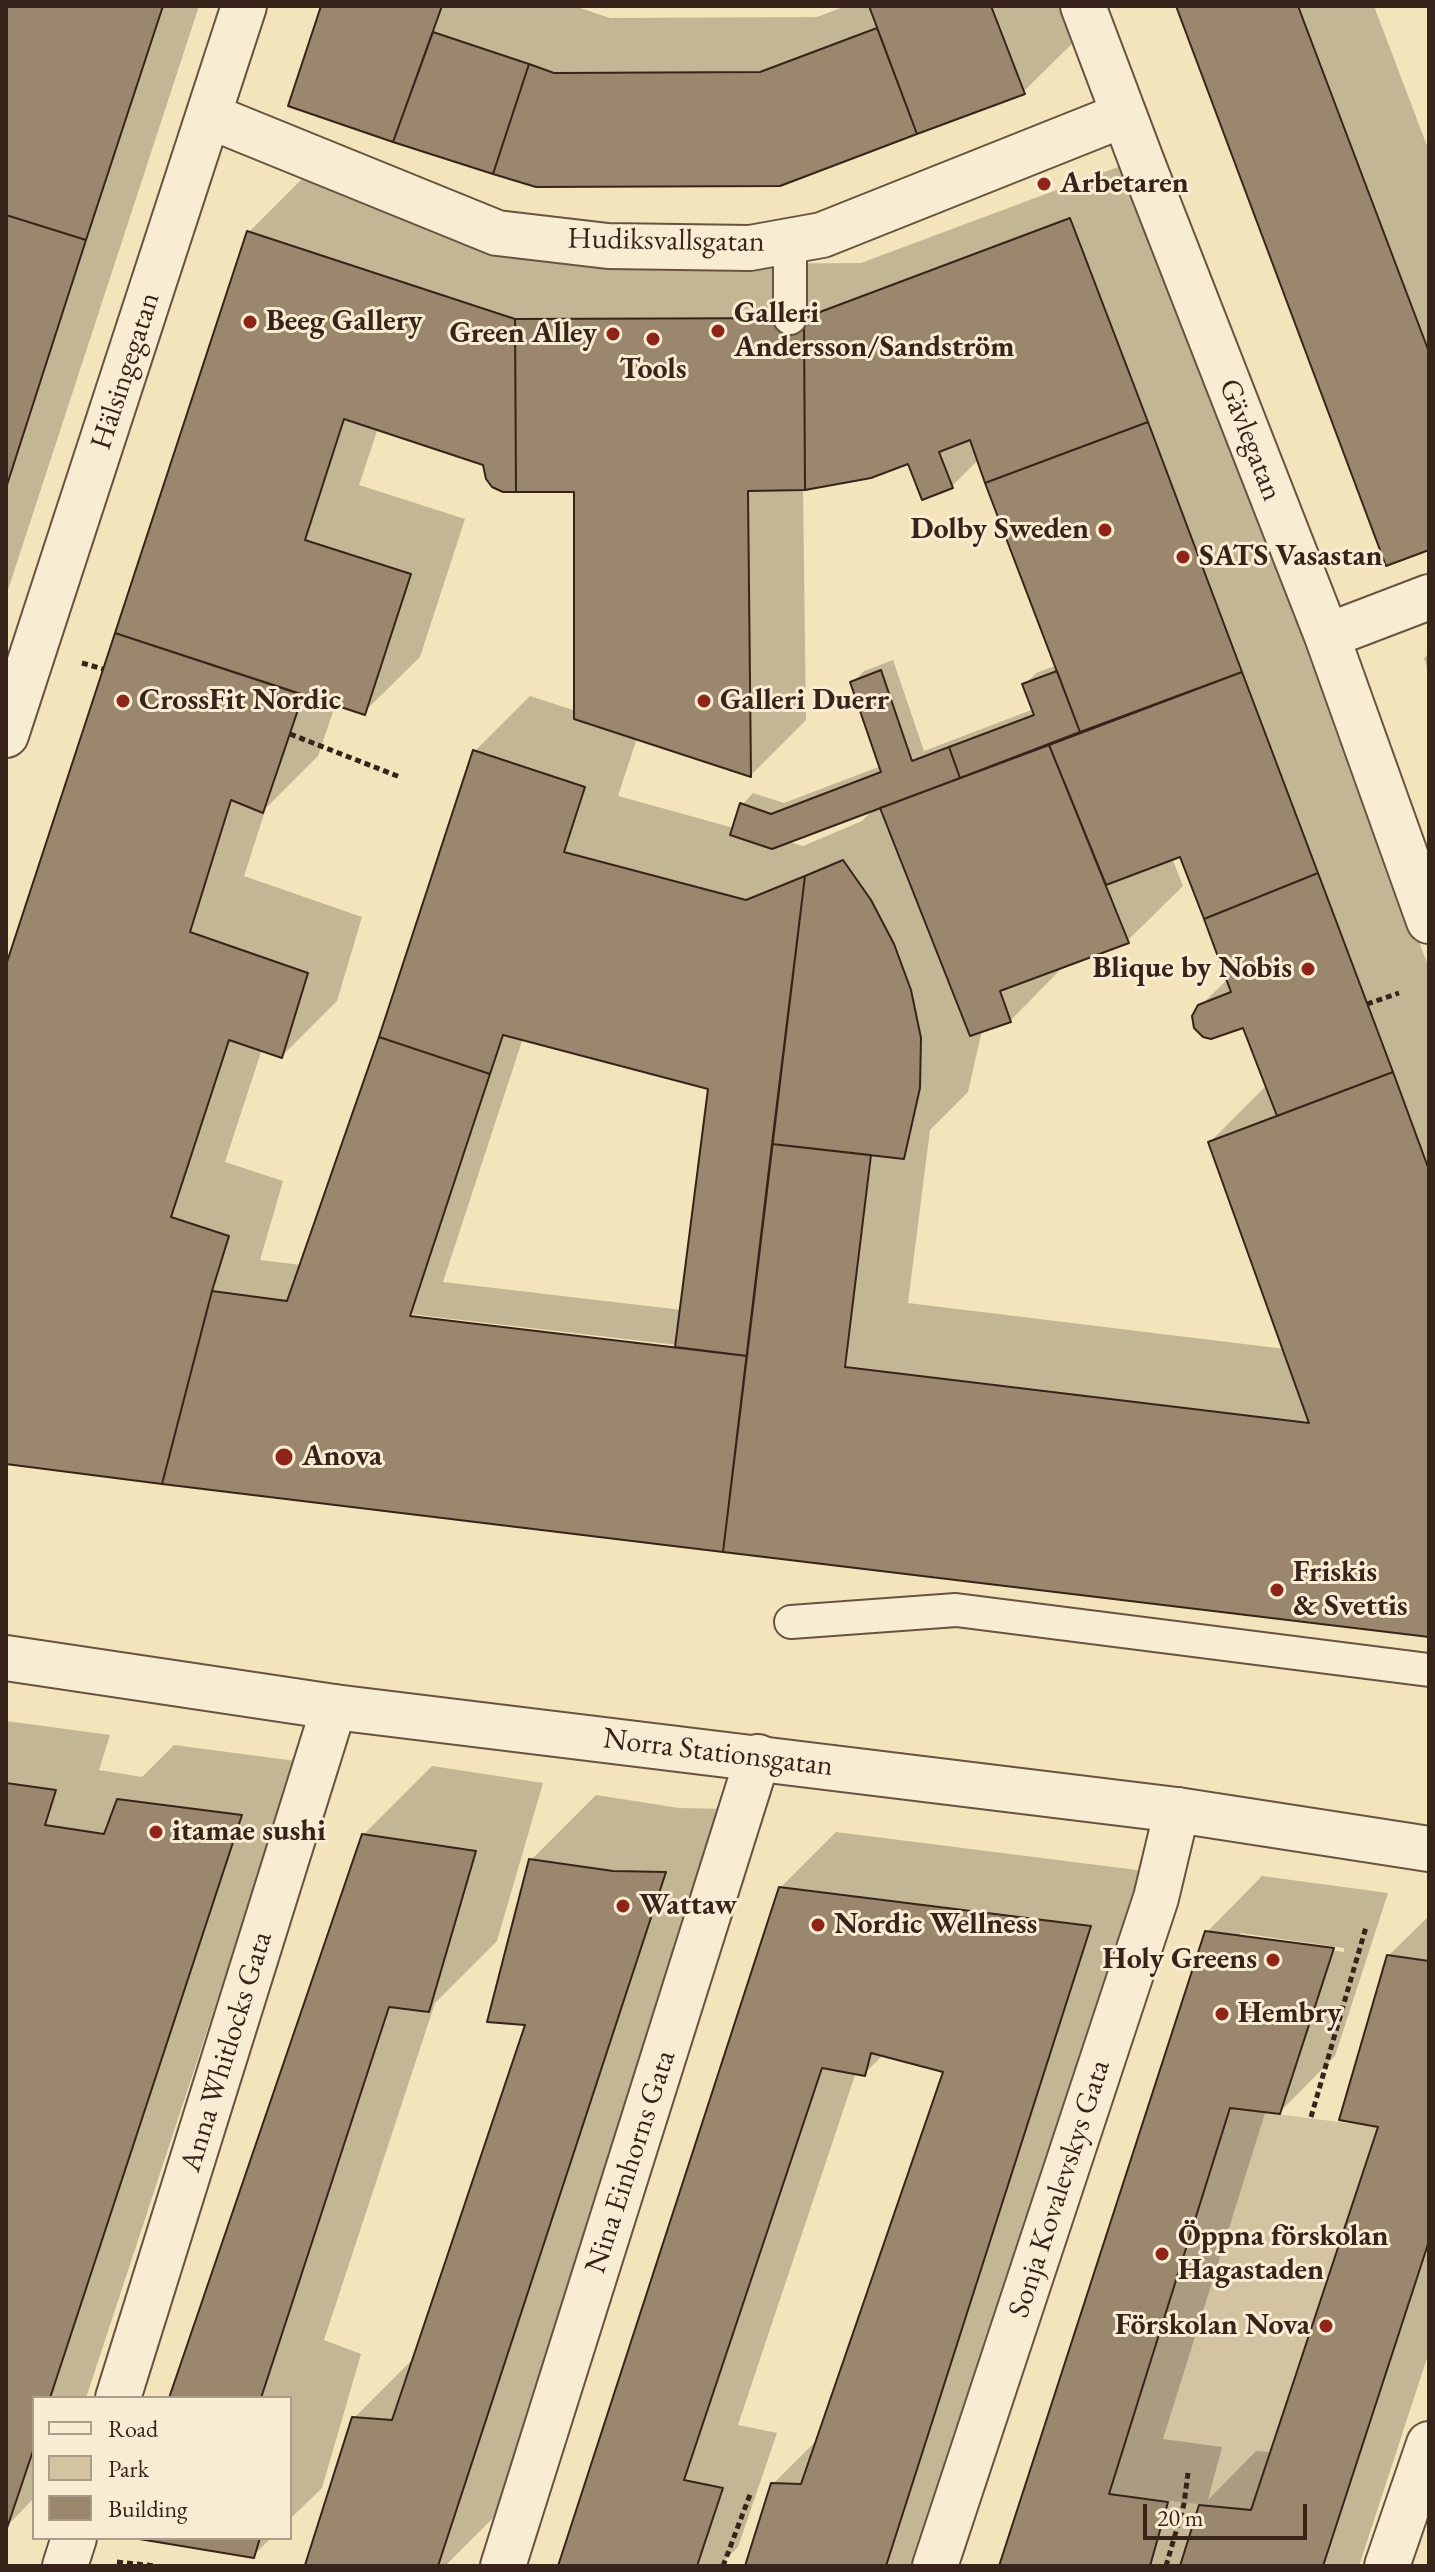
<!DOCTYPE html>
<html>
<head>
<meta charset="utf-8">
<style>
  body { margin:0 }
  #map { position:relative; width:1435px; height:2572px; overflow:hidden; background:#f4e4bb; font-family:"EB Garamond",serif }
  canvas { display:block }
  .frame { position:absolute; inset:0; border:8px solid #38231a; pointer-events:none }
  .legend { position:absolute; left:32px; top:2396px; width:260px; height:144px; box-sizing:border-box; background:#f8edd3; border:2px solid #ab9c89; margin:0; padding:10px 14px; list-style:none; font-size:24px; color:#38231a }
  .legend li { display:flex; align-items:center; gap:16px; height:40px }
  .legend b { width:40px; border:2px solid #ab9c89 }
  .scale { position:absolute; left:1143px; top:2504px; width:164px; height:36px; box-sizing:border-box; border:4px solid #38231a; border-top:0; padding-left:10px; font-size:24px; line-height:28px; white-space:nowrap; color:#38231a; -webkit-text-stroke:6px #f8edd3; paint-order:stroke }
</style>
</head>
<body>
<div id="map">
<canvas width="1435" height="2572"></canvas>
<div class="frame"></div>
<ul class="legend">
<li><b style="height:10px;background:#f8edd3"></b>Road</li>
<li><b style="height:22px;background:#d4c3a0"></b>Park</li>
<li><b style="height:22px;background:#9a876e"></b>Building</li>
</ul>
<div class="scale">20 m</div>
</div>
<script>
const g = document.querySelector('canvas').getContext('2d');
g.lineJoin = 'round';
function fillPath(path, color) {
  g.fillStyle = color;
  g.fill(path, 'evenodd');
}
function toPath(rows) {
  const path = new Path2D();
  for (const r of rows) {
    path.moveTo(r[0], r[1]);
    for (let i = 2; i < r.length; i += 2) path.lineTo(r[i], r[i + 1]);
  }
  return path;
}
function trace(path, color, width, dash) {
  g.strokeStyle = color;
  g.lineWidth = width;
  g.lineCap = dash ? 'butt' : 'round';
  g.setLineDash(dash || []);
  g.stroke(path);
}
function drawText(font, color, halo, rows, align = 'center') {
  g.font = font + ' "EB Garamond",serif';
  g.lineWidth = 6;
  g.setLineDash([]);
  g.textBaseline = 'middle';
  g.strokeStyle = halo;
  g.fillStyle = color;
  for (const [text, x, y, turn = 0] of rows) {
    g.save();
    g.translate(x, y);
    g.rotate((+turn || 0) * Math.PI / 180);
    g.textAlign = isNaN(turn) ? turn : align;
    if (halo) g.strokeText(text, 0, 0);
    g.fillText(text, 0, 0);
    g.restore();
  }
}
fillPath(toPath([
  [1230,2108,1378,2127,1251,2510,1109,2494]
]), '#d4c3a0');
fillPath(toPath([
  [6,6,199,6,6,596],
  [323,6,574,6,610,18,817,17,846,6,1067,6,1079,37,1023,92,780,184,536,185,290,105],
  [1178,6,1374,6,1429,151,1429,547],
  [1126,164,1429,968,1429,1635,6,1463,6,972,249,232,304,177,571,265,861,263],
  [378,428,576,490,576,711,530,696,475,751,381,1038,301,1265,260,1260,283,1181,225,1162,262,1049,282,1056,337,1001,362,917,244,876,266,808,318,756,336,703,364,712,420,657,465,519,359,485],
  [979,459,1057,665,1036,673,1025,684,1034,709,924,751,893,660,864,671,852,683,881,766,784,803,753,793,742,805,734,828,618,796,637,738,751,775,806,720,803,488,910,461,952,486],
  [876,807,862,821,803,846,786,841],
  [1181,854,1228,979,1200,1006,1245,1026,1267,1085,1210,1142,1285,1349,908,1303,930,1130,968,1092,982,1030,1010,1021,1066,964,1127,941,1183,886,1172,858],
  [523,1038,710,1087,682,1310,443,1282],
  [401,1313,677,1345,677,1349,400,1317],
  [1429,653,1429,673,1424,658],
  [6,1721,110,1735,99,1770,142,1777,174,1745,296,1761,86,2398,34,2398,34,2498,7,2526],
  [432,1766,543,1783,497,1941,435,2003,324,2340,361,2354,322,2488,290,2519,290,2398,171,2398,363,1835],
  [596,1795,679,1808,729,1809,497,2514,445,2566,328,2566,308,2564,354,2418,416,2356,528,2024,531,1860],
  [836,1832,1145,1871,921,2566,747,2566,773,2484,819,2438,946,2070,884,2054,864,2074,856,2072,738,2425,777,2433,738,2547,719,2566,560,2566,780,1888],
  [1262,1876,1388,1893,1335,2056,1280,2112,1266,2110,1163,2439,1222,2447,1208,2500,1256,2451,1272,2452,1380,2125,1388,1956,1429,1916,1429,2352,1359,2566,1001,2566,1207,1932],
  [1240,1933,1344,1948,1344,1952,1240,1937],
  [145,2538,271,2538,253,2556]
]), '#0003');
const building = toPath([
  [6,6,163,6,86,240,6,215,6,6],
  [321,6,442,6,393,142,288,106,321,6],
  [869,6,991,6,1025,94,917,134,869,6],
  [1176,6,1298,6,1429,352,1429,550,1386,566,1176,6],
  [877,28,917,134,780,186,536,187,493,174,529,64,554,73,760,72,877,28],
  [433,32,529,64,493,174,393,142,433,32],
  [6,215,86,240,6,488,6,215],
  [1070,218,1148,422,985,483,970,440,939,452,953,488,922,500,908,464,871,478,805,490,804,318,1070,218],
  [247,231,515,319,516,492,503,492,492,487,486,479,483,465,344,419,305,540,411,574,365,715,115,633,247,231],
  [804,318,805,490,748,491,751,777,574,719,574,492,516,492,515,319,804,318],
  [1148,422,1242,672,1080,732,985,483,1148,422],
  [115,633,303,695,263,813,231,800,190,932,308,973,282,1058,229,1040,171,1217,229,1236,212,1291,162,1484,6,1464,6,965,115,633],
  [881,670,912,761,949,747,960,778,772,849,730,835,740,803,771,814,881,772,850,682,881,670],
  [1057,671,1080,732,960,778,949,747,1034,715,1022,684,1057,671],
  [1242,672,1318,873,1204,919,1180,857,1106,885,1049,745,1242,672],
  [1049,745,1129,943,1000,991,1011,1022,970,1036,880,808,1049,745],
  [473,750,585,787,564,852,746,900,805,876,747,1356,675,1347,708,1089,503,1035,490,1074,379,1037,473,750],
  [843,860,871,900,894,944,911,990,921,1038,920,1088,904,1159,772,1144,805,876,843,860],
  [1318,873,1393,1072,1277,1116,1243,1028,1211,1039,1203,1037,1194,1028,1192,1016,1198,1005,1231,992,1204,919,1318,873],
  [379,1037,490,1074,410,1316,747,1356,723,1552,162,1484,212,1291,287,1301,379,1037],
  [1393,1072,1429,1170,1429,1637,723,1552,772,1144,871,1155,845,1367,1309,1423,1208,1142,1393,1072],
  [6,1783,56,1790,45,1825,104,1834,117,1799,242,1815,50,2398,34,2398,34,2448,7,2528,6,1783],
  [362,1834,476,1851,429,2012,389,2007,261,2398,169,2398,362,1834],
  [529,1859,613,1871,666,1872,438,2566,305,2565,352,2417,392,2420,525,2025,487,2022,529,1859],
  [779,1887,1091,1926,886,2566,745,2566,771,2483,801,2484,943,2072,871,2053,865,2076,822,2068,684,2480,723,2488,697,2566,558,2566,779,1887],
  [1205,1931,1334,1948,1280,2114,1230,2108,1109,2494,1168,2502,1150,2566,999,2566,1205,1931],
  [1387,1955,1429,1961,1429,2241,1323,2566,1180,2566,1199,2505,1251,2510,1378,2127,1339,2120,1387,1955],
  [133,2538,260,2538,254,2558,133,2538]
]);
fillPath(building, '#9a876e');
trace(building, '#38231a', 2);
const service = toPath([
  [790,318,790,241],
  [791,1622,956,1610,1429,1670]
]);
const minor = toPath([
  [1083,6,1143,165,1327,636,1429,921],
  [209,116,497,233,608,246,750,248,822,235,1123,115],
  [1327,636,1429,597],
  [6,735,244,6],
  [118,2398,334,1707],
  [65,2566,74,2538],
  [503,2566,758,1757],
  [935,2566,1156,1898,1177,1810]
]);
const tertiary = toPath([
  [6,1658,334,1707,1177,1810,1429,1849],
  [1387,2566,1429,2444]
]);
trace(service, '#675342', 36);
trace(minor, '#675342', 48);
trace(tertiary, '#675342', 48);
trace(toPath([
  [82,663,103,669],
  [290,734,400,777],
  [1367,1004,1399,993],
  [1311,2117,1366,1927],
  [117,2562,156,2566],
  [723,2566,751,2492],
  [1166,2566,1184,2504,1188,2473]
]), '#38231a', 5, [6, 4]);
trace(service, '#f8edd3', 32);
trace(minor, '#f8edd3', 44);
trace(tertiary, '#f8edd3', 44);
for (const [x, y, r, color] of [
  [1044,184,8,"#8f2418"],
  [250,322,8,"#8f2418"],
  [718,331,8,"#8f2418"],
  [613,334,8,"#8f2418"],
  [653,339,8,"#8f2418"],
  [1105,530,8,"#8f2418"],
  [1183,557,8,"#8f2418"],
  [123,701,8,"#8f2418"],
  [704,701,8,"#8f2418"],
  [1308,969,8,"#8f2418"],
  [284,1457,10,"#8f2418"],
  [1277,1590,8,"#8f2418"],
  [156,1832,8,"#8f2418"],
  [623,1906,8,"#8f2418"],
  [818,1925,8,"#8f2418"],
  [1273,1960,8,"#8f2418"],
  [1222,2014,8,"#8f2418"],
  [1162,2254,8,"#8f2418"],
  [1326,2326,8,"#8f2418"]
]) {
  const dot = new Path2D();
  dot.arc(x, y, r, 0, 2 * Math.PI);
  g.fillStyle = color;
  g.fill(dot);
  trace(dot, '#f8edd3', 3);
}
drawText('bold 30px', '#38231a', '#f8edd3', [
  ["Arbetaren",1060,184],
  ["Galleri",734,314],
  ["Andersson/Sandström",734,348],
  ["Beeg Gallery",266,322],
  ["Green Alley",597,334,"right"],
  ["Tools",653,370,"center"],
  ["Dolby Sweden",1089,530,"right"],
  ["SATS Vasastan",1199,557],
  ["CrossFit Nordic",139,701],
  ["Galleri Duerr",720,701],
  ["Blique by Nobis",1292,969,"right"],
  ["Anova",302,1457],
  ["Friskis",1293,1573],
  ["& Svettis",1293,1607],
  ["itamae sushi",172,1832],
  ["Wattaw",639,1906],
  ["Nordic Wellness",834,1925],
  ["Holy Greens",1257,1960,"right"],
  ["Hembry",1238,2014],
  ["Öppna förskolan",1178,2237],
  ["Hagastaden",1178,2271],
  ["Förskolan Nova",1310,2326,"right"]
], 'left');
drawText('30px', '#38231a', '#f8edd3', [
  ["Hudiksvallsgatan",666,241,1],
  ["Hälsingegatan",126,371,-72],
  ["Gävlegatan",1250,440,69],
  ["Norra Stationsgatan",718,1753,7],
  ["Anna Whitlocks Gata",227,2052,-73],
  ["Nina Einhorns Gata",631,2162,-72],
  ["Sonja Kovalevskys Gata",1060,2189,-72]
]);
</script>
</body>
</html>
